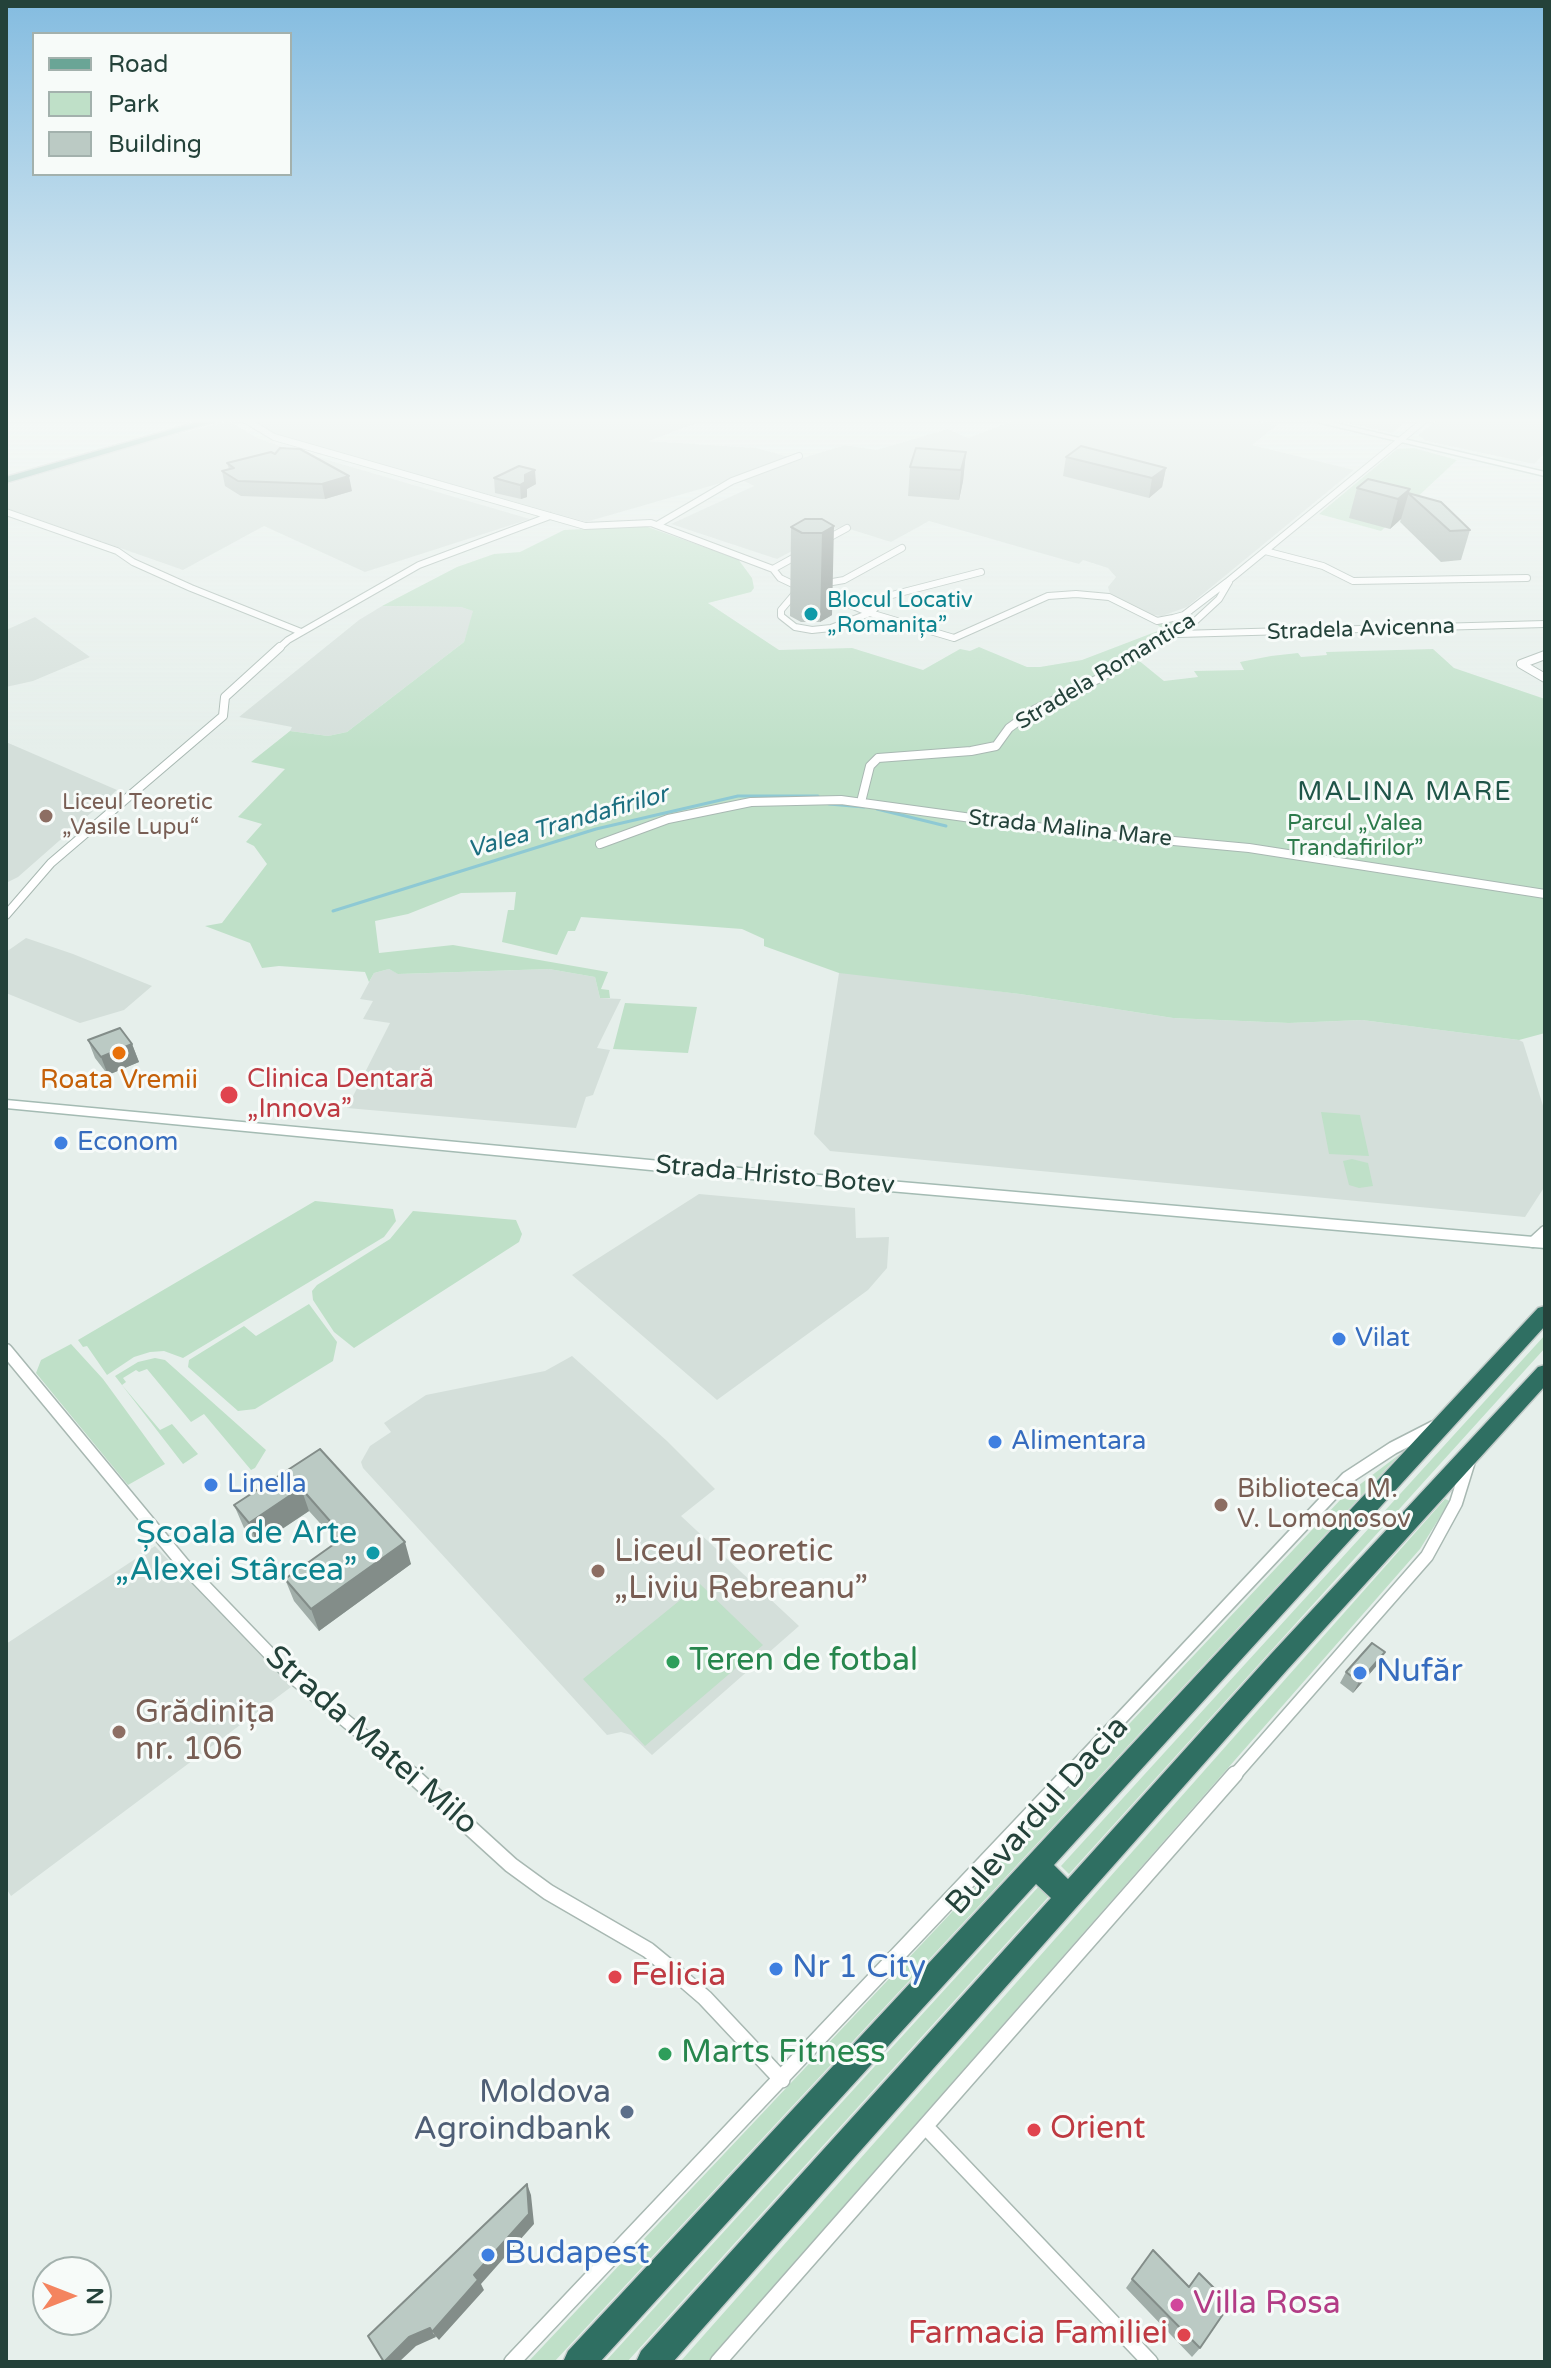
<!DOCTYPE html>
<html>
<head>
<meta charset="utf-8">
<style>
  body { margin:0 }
  #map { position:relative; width:1551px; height:2368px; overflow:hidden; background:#e6efeb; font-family:"Varela Round",sans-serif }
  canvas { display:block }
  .frame { position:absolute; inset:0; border:8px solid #24423a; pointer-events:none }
  .legend { position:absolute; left:32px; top:32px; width:260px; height:144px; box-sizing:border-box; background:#f7fbf9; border:2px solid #a3b1ad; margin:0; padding:10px 14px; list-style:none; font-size:24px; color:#24423a }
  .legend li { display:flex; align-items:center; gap:16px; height:40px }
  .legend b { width:40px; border:2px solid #a3b1ad }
  .north { position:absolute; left:32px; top:2256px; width:80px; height:80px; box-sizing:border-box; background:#f7fbf9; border:2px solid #a3b1ad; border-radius:50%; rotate:90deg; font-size:22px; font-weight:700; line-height:32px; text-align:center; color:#24423a }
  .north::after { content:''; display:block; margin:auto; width:28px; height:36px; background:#f4845f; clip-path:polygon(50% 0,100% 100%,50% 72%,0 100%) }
</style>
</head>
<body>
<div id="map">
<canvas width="1551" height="2368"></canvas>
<div class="frame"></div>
<ul class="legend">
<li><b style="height:10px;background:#6aa596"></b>Road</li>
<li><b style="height:22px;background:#bfe0c8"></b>Park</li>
<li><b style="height:22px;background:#bbcac4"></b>Building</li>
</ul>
<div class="north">N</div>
</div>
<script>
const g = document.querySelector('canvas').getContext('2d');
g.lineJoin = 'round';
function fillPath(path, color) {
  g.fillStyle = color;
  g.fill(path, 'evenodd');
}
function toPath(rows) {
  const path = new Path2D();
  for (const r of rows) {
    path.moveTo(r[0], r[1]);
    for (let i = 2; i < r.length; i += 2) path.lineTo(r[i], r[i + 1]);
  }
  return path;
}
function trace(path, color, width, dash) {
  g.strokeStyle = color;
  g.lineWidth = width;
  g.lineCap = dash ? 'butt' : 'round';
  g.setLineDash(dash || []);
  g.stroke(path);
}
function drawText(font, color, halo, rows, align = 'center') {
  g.font = font + ' "Varela Round",sans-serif';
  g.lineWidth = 6;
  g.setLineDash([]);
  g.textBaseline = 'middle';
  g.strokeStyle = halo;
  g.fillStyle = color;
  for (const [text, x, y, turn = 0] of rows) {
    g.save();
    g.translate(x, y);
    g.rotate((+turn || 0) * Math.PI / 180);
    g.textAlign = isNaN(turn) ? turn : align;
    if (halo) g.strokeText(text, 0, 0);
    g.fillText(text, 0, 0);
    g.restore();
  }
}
fillPath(toPath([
  [263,419,706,419,649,441,756,448,789,457,721,483,586,522,273,434,255,421],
  [1018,419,1261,419,1259,422,1277,425,1252,445,1354,470,1187,607,1162,616,1152,615,1110,594,1108,587,1116,577,1108,568,1083,560,1079,564,929,521,891,542,843,527,833,529,777,559,671,524,754,486,738,478,845,445,876,450,948,429,968,438],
  [1329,419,1409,419,1392,433],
  [1439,419,1545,419,1545,453,1534,464,1426,441,1418,435],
  [229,421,257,438,283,447,530,519,365,572,264,526,183,570,6,508,6,485,132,446],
  [382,606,461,607,474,611,464,642,347,732,328,736,290,731,292,727,239,717,359,620],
  [35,617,90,657,33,681,6,687,6,630],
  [6,742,117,790,18,877,6,883],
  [26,938,73,954,152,986,124,1010,80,1023,6,993,6,952],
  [389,969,399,974,549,969,595,977,600,998,621,999,597,1048,610,1050,593,1095,586,1097,576,1128,347,1108,390,1023,363,1019,373,1001,360,999,374,973],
  [842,972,1020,994,1173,1018,1289,1023,1362,1020,1519,1040,1523,1042,1545,1112,1545,1186,1525,1217,830,1151,814,1134,839,973],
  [699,1194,855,1208,856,1238,889,1237,887,1268,868,1290,717,1400,572,1275],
  [572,1356,667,1441,715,1489,681,1516,799,1626,652,1755,631,1735,621,1732,607,1735,363,1468,361,1462,370,1446,391,1432,384,1423,426,1395,545,1371],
  [155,1546,291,1687,11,1896,6,1888,6,1644]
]), '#d4dfda');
fillPath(toPath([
  [1414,448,1457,460,1381,531,1319,514,1397,449],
  [645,526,738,559,752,578,754,588,751,592,708,603,779,650,852,648,923,670,960,649,970,651,979,647,1027,667,1040,667,1082,660,1163,629,1156,624,1193,614,1185,624,1132,655,1164,681,1198,677,1194,671,1244,670,1240,662,1271,656,1298,653,1301,657,1327,655,1326,652,1433,649,1454,668,1545,699,1545,1033,1519,1040,1362,1020,1289,1023,1173,1018,1020,994,839,973,764,946,764,939,742,929,581,917,575,931,568,931,557,955,502,942,508,910,514,910,516,892,461,893,408,914,375,921,379,953,453,945,608,972,601,989,609,990,610,998,600,998,595,977,549,969,398,974,389,969,374,973,369,982,365,972,279,966,262,968,250,943,205,926,222,923,267,864,254,846,246,842,262,824,238,817,285,769,251,762,290,731,328,736,347,732,464,642,473,611,461,607,382,606,457,567,494,554,520,552,564,530],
  [625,1003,697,1007,688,1053,613,1049],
  [1321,1112,1360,1115,1369,1156,1329,1154],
  [1352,1159,1368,1163,1373,1186,1359,1188,1349,1185,1343,1161],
  [315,1201,393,1209,396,1221,384,1237,183,1358,164,1351,150,1352,134,1357,107,1375,87,1346,83,1347,78,1340],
  [413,1211,516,1220,522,1234,519,1242,354,1348,334,1332,313,1300,312,1291,317,1285,390,1239],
  [309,1304,337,1342,333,1361,255,1409,238,1411,188,1367,189,1360,244,1326,256,1336],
  [1545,1335,1545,1348,1069,1874,1061,1866],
  [71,1344,103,1379,165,1464,128,1485,36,1373,41,1360],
  [155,1358,165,1360,266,1450,255,1468,251,1470,204,1414,191,1422,147,1369,139,1372,136,1370,123,1378,126,1382,122,1385,160,1430,172,1424,198,1454,183,1464,115,1376,138,1362],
  [1400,1454,554,2362,528,2362,1342,1498],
  [1445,1499,1450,1501,1420,1549,707,2362,680,2362],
  [700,1584,763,1645,645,1746,583,1679],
  [1041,1884,1051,1894,627,2362,605,2362]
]), '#bfe0c8');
trace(toPath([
  [829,804,864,807],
  [877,809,946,826],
  [333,911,596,829,738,796,818,796]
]), '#8ec9d4', 3);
const streetFar4 = toPath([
  [244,419,274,437,585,526,651,523,773,569,780,578,801,588],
  [6,512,117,551,133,562,191,588,301,632],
  [657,525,732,481,799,456],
  [823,541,847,528],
  [1265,551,1323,566,1353,581,1527,578],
  [773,569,802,553],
  [821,584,844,580,902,548],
  [798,590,781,610,781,616,795,627,812,630,831,628,870,613,954,638,1048,596,1076,594,1109,597,1157,621,1173,618,1184,615,1227,582,1426,419],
  [822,593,870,613,888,596,981,572],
  [1178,634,1545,624],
  [278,649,288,640,419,565,550,516],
  [1149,649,1192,624,1219,599,1229,582]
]);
const streetFar3 = toPath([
  [1545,655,1521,664,1545,678],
  [861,802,870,766,878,758,971,751,996,746,1009,728,1034,710,1098,679,1152,647],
  [600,844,668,819,751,802,841,800,1066,831,1249,848,1545,894],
  [6,915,51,863,223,716,225,697,280,647]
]);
const streetFar2 = toPath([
  [1533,1242,1545,1231]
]);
const streetFar1 = toPath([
  [6,1350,184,1565,290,1675,413,1776],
  [1067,1776,1347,1478,1393,1448,1434,1427],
  [1234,1776,1427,1556,1456,1503,1469,1461]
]);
const street = toPath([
  [411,1774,511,1865,548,1892,648,1950,676,1973,705,1998,782,2080],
  [926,2127,1150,2362],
  [512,2362,1069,1774],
  [718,2362,1235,1774]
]);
const secondary = toPath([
  [1304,419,1318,419,1545,472,1545,476,1304,419],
  [6,1100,682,1163,1545,1238,1545,1248,682,1173,6,1108,6,1100]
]);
const primary = toPath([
  [209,419,223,419,6,483,6,477,209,419]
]);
const highway = toPath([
  [1545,1306,1545,1326,1054,1865,1068,1879,1271,1654,1538,1367,1545,1365,1545,1386,1287,1670,673,2362,636,2362,641,2351,1051,1898,1036,1884,600,2362,563,2362,568,2351,1538,1308,1545,1306]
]);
trace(streetFar4, '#a8b8b2', 8);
trace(streetFar3, '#a8b8b2', 10);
trace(streetFar2, '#a8b8b2', 13);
trace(streetFar1, '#a8b8b2', 15);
trace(street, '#a8b8b2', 18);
trace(secondary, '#a4bbb3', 3);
trace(primary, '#c2cac8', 3);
trace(highway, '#c2cac8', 3);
trace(streetFar4, '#fff', 6);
trace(streetFar3, '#fff', 8);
trace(streetFar2, '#fff', 10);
trace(streetFar1, '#fff', 12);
trace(street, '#fff', 15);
fillPath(secondary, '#fff');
fillPath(primary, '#6aa596');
fillPath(highway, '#2f6f62');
fillPath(toPath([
  [966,452,963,481,959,500,908,496,910,467],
  [275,454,352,491,325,499,241,496,225,486,222,471,229,469,227,463],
  [1066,457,1166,468,1162,487,1149,498,1063,476],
  [494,478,536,484,527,489,527,497,521,499,495,493],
  [1357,488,1410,489,1409,493,1470,530,1461,560,1441,562,1400,522,1401,519,1390,529,1349,518],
  [822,519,832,615,820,622,801,622,790,616,791,527],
  [88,1040,132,1044,139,1062,108,1075,95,1058],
  [320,1449,411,1564,319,1631,294,1601,285,1579,337,1542,309,1511,258,1545,244,1528,234,1505],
  [1379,1663,1353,1693,1340,1683,1346,1672],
  [1153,2250,1189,2286,1199,2273,1200,2348,1192,2357,1126,2288]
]), '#a1aea9');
fillPath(toPath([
  [966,452,963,481,959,500,961,470],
  [1166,468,1162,487,1149,498,1152,478],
  [535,470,536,484,527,489,527,497,521,499,520,485,525,475],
  [349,476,352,491,325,499,322,484],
  [1410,489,1401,519,1390,529,1398,499],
  [834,526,832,615,820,622,822,533],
  [132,1044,139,1062,108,1075,101,1057],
  [301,1488,309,1511,258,1545,249,1523],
  [405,1542,411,1564,319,1631,311,1609],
  [1385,1652,1379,1663,1353,1693,1359,1682],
  [527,2184,531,2195,534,2224,481,2284,484,2290,439,2340,432,2332,474,2275],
  [430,2328,436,2337,416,2346,399,2362,384,2362,409,2337]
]), '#838d89');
const building = toPath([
  [1081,446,1166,468,1152,478,1066,457,1081,446],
  [280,448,300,449,349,476,322,484,238,481,222,471,234,468,227,463,271,452,275,454,280,448],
  [916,448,966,452,961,470,910,467,916,448],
  [519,466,535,470,525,475,525,482,520,485,494,478,519,466],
  [1368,479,1410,489,1398,499,1357,488,1368,479],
  [1408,493,1441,502,1470,530,1450,531,1408,493],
  [805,519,822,519,834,526,822,533,802,533,791,527,805,519],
  [120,1028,132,1044,101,1057,88,1040,120,1028],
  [320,1449,405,1542,311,1609,285,1579,344,1537,301,1488,249,1523,234,1505,320,1449],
  [1372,1643,1385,1652,1359,1682,1346,1672,1372,1643],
  [527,2184,529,2214,474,2275,478,2280,432,2332,430,2328,409,2337,384,2362,368,2336,527,2184],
  [1153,2250,1189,2287,1199,2273,1230,2304,1200,2348,1132,2279,1153,2250]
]);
fillPath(building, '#bbcac4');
trace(building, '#838d89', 2);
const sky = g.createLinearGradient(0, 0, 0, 751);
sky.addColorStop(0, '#84bce0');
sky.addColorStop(0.56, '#f4f8f6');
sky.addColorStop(1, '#f4f8f600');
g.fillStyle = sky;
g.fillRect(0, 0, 1551, 751);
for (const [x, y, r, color] of [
  [811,614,8,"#0f9aa8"],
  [46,816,8,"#8d6e63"],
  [119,1053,8,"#e8710a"],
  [229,1095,10,"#e0444e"],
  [61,1143,8,"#3f7fe0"],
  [1339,1339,8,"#3f7fe0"],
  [995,1442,8,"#3f7fe0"],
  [211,1485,8,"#3f7fe0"],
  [1221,1505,8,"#8d6e63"],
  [373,1553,8,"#0f9aa8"],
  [598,1571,8,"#8d6e63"],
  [673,1662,8,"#2e9e5b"],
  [1360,1673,8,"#3f7fe0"],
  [119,1732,8,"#8d6e63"],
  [776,1969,8,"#3f7fe0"],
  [615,1977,8,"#e0444e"],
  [665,2054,8,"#2e9e5b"],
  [627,2112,8,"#5c6f8a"],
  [1034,2130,8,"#e0444e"],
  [488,2255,8,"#3f7fe0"],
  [1177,2305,8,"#d1479c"],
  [1184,2335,8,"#e0444e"]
]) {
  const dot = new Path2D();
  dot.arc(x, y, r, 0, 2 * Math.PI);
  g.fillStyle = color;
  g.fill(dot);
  trace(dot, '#f7fbf9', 3);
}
drawText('22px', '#0d838f', '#f7fbf9', [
  ["Blocul Locativ",827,601],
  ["„Romanița”",827,626]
], 'left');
drawText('22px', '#24423a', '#f7fbf9', [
  ["Stradela Avicenna",1361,630,-2],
  ["Stradela Romantica",1106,672,-31],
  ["Strada Malina Mare",1070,829,6]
]);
drawText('22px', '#785e54', '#f7fbf9', [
  ["Liceul Teoretic",62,803],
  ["„Vasile Lupu“",62,828]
], 'left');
drawText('22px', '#2d7a4b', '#f7fbf9', [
  ["Parcul „Valea",1355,824],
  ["Trandafirilor”",1355,849]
]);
drawText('italic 24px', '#1c6f80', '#f7fbf9', [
  ["Valea Trandafirilor",568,823,-16]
]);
g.letterSpacing = '2px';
drawText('26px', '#1f5548', '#f7fbf9', [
  ["MALINA MARE",1405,793]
]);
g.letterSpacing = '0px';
drawText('26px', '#be3a42', '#f7fbf9', [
  ["Clinica Dentară",247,1080],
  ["„Innova”",247,1110]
], 'left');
drawText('26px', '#c56008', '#f7fbf9', [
  ["Roata Vremii",119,1081]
]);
drawText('26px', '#366cbe', '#f7fbf9', [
  ["Econom",77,1143],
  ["Vilat",1355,1339],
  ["Alimentara",1011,1442],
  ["Linella",227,1485]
], 'left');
drawText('26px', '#24423a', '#f7fbf9', [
  ["Strada Hristo Botev",775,1176,5]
]);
drawText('26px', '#785e54', '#f7fbf9', [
  ["Biblioteca M.",1237,1490],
  ["V. Lomonosov",1237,1520]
], 'left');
drawText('32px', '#0d838f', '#f7fbf9', [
  ["Școala de Arte",357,1535],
  ["„Alexei Stârcea”",357,1572]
], 'right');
drawText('32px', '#785e54', '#f7fbf9', [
  ["Liceul Teoretic",614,1553],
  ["„Liviu Rebreanu”",614,1590],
  ["Grădinița",135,1714],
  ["nr. 106",135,1751]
], 'left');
drawText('32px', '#27864d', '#f7fbf9', [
  ["Teren de fotbal",689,1662],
  ["Marts Fitness",681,2054]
], 'left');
drawText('32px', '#366cbe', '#f7fbf9', [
  ["Nufăr",1376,1673],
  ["Nr 1 City",792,1969],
  ["Budapest",504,2255]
], 'left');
drawText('32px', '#24423a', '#f7fbf9', [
  ["Strada Matei Milo",371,1741,41],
  ["Bulevardul Dacia",1038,1816,-48]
]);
drawText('32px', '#be3a42', '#f7fbf9', [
  ["Felicia",631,1977],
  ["Orient",1050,2130],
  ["Farmacia Familiei",1168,2335,"right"]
], 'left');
drawText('32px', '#4e5e75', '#f7fbf9', [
  ["Moldova",611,2094],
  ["Agroindbank",611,2131]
], 'right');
drawText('32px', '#b23c85', '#f7fbf9', [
  ["Villa Rosa",1193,2305]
], 'left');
</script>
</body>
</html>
